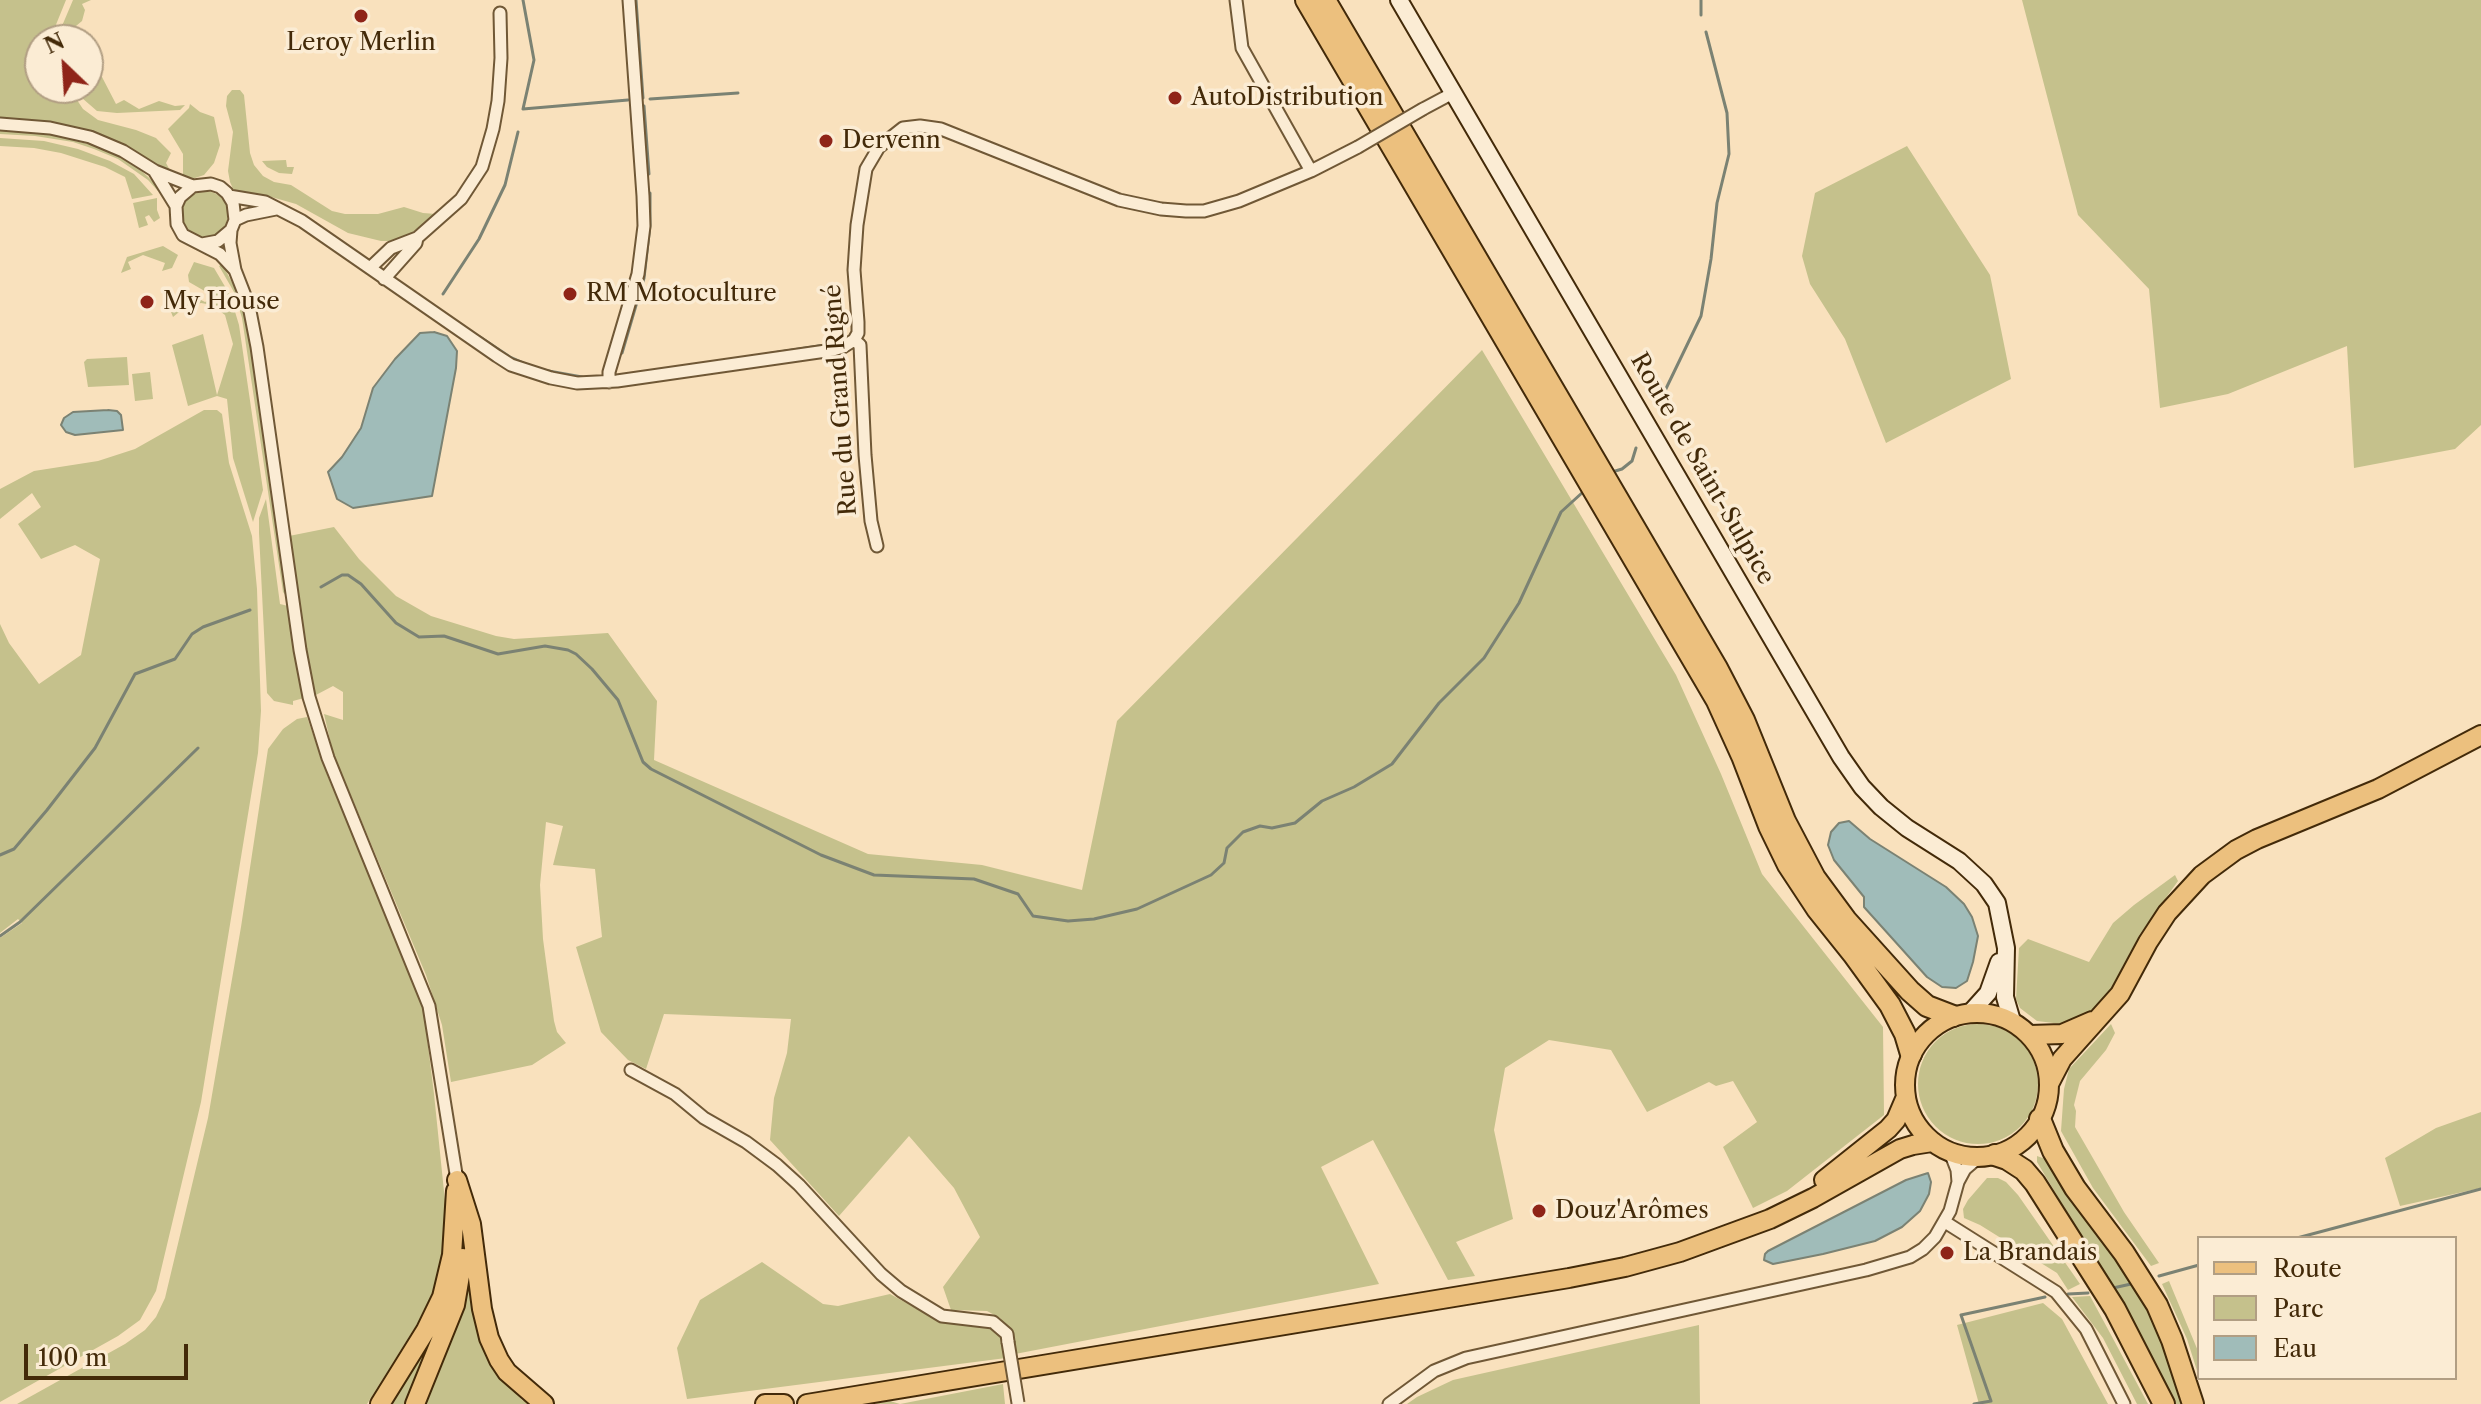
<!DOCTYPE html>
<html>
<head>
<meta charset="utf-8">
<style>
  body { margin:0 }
  #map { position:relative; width:2481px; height:1404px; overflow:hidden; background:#f9e1bd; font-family:"Libre Caslon Text",serif }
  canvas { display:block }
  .legend { position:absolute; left:2197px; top:1236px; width:260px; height:144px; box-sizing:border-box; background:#fbecd4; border:2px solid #b19e83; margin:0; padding:10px 14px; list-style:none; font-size:24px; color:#432a09 }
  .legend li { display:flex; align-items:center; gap:16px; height:40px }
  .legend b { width:40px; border:2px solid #b19e83 }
  .north { position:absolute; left:24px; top:24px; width:80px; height:80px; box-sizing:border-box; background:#fbecd4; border:2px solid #b19e83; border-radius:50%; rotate:335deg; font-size:22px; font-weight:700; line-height:32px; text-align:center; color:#432a09 }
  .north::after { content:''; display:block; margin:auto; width:28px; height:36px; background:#8f2418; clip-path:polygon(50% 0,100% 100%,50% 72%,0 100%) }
  .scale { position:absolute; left:24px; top:1344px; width:164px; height:36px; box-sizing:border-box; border:4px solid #432a09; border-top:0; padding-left:10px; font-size:24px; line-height:28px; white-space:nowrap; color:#432a09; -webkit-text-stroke:6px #fbecd4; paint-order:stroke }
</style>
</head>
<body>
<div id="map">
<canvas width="2481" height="1404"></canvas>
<ul class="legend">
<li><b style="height:10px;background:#ecc07e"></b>Route</li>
<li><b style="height:22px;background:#c5c18c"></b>Parc</li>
<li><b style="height:22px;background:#a0bcb9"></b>Eau</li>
</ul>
<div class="north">N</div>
<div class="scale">100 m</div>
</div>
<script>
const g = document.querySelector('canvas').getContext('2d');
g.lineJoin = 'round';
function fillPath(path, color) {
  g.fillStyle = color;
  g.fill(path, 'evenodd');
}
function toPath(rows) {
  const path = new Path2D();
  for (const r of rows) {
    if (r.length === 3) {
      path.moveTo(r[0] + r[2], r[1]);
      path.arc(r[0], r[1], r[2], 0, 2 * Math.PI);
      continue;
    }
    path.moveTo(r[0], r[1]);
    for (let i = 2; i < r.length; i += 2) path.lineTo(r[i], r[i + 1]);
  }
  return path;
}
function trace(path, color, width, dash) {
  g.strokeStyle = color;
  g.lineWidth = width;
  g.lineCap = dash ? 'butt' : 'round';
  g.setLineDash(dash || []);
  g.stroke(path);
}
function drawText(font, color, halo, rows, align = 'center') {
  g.font = font + ' "Libre Caslon Text",serif';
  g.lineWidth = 7;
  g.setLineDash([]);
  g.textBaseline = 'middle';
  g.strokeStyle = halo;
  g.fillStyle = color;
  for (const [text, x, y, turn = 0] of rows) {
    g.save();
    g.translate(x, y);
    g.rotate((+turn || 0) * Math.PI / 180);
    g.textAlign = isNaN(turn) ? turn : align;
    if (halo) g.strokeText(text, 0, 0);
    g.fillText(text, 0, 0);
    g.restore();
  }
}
fillPath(toPath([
  [0,0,66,0,53,32,55,40,40,40,40,88,69,88,83,109,98,120,136,130,156,138,171,153,166,163,172,174,132,149,93,133,50,123,0,118],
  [73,0,91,0,82,4,85,10,82,21,76,26,83,40,62,40,62,26],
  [2022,0,2481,0,2481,425,2455,449,2354,468,2347,346,2228,394,2160,408,2149,289,2078,215],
  [88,50,116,104,124,100,139,109,159,101,175,106,185,105,180,110,117,113,97,111,82,98,77,88,88,88],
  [232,90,240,90,244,95,250,153,254,165,263,176,274,182,291,185,332,211,345,214,378,214,404,207,423,213,436,214,410,234,391,241,381,241,348,233,296,204,261,194,240,193,234,191,230,182,228,171,233,132,226,106,227,96],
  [190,104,200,112,214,117,220,145,214,163,204,175,192,179,183,178,183,154,168,129,189,108],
  [0,130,49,134,95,146,134,164,160,188,158,191,148,180,118,159,94,149,73,142,35,136,0,134],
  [0,138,44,141,78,149,110,161,134,174,153,195,132,199,125,177,105,167,61,153,34,148,0,146],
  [1907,146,1990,275,2011,379,1886,443,1845,339,1810,284,1802,256,1815,193],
  [286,160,287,167,294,167,292,174,279,173,267,167,262,161],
  [205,214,23],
  [157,198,157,210,160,218,154,222,149,215,145,217,148,225,139,228,133,203],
  [163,246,178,255,172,268,162,271,165,263,143,255,128,262,131,269,121,273,127,257],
  [194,262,214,268,230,295,239,325,263,490,253,522,233,458,227,399,217,396,188,406,172,345,203,334,217,395,233,344,225,315,212,305,201,303,184,308,173,317,164,294,189,304,193,296,205,302,215,297,189,282,188,275],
  [222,264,239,295,250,337,287,597,283,592,242,318,234,292,219,266],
  [1482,350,1676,675,1721,774,1762,874,1883,1027,1884,1115,1787,1191,1753,1208,1723,1147,1757,1122,1733,1081,1716,1086,1709,1082,1647,1112,1611,1050,1549,1040,1505,1068,1494,1130,1513,1219,1456,1242,1475,1276,1448,1280,1373,1140,1321,1167,1379,1284,1015,1354,1010,1330,1000,1318,987,1311,951,1310,943,1287,980,1237,954,1188,909,1136,839,1216,770,1140,774,1098,787,1053,791,1019,664,1014,646,1069,628,1060,601,1032,576,947,602,937,595,869,553,865,563,826,546,822,540,885,543,939,554,1021,557,1032,566,1043,532,1065,451,1082,442,1025,426,975,333,753,324,714,343,720,343,692,333,686,314,696,289,536,334,527,359,559,396,596,431,616,496,636,514,639,608,633,657,701,654,760,868,854,982,865,1082,890,1117,721],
  [127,357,129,385,88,387,84,362,87,359],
  [150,372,153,399,135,401,132,374],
  [204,410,217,410,222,414,229,463,252,536,257,589,261,711,258,753,201,1102,156,1291,140,1320,118,1336,0,1402,0,938,22,923,18,919,0,933,0,624,9,643,39,684,81,655,100,559,75,545,41,559,18,524,41,507,32,493,0,519,0,489,34,471,98,461,135,449],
  [266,499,280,604,288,606,296,664,304,698,293,701,293,705,274,701,267,693,259,533,259,518],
  [307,717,328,777,423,1005,434,1094,446,1211,444,1253,438,1279,424,1313,367,1404,17,1404,125,1344,145,1330,156,1317,165,1298,208,1118,241,927,268,749,283,729,297,719],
  [2175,875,2178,881,2140,934,2109,992,2098,1005,2086,1014,2062,1024,2037,1021,2020,1008,2016,999,2019,948,2028,939,2089,962,2113,923,2134,905],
  [2111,1024,2115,1033,2106,1050,2080,1081,2074,1105,2076,1111,2075,1127,2124,1212,2159,1263,2151,1266,2093,1188,2061,1131,2064,1089,2069,1069],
  [1978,1084,60],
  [2481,1112,2481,1188,2400,1206,2385,1158,2436,1128],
  [2037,1156,2048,1160,2111,1249,2145,1303,2163,1341,2185,1404,2172,1404,2102,1271,2037,1162],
  [1987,1178,1998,1178,2006,1182,2018,1195,2080,1284,2068,1290,2057,1273,1980,1225,1964,1218,1963,1209,1968,1200],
  [762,1262,823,1304,838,1306,890,1294,943,1323,978,1324,989,1327,1002,1338,1006,1358,687,1399,677,1348,700,1300],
  [470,1276,496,1371,522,1400,530,1404,423,1404,454,1330],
  [2169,1281,2198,1351,2199,1377,2187,1339,2162,1284],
  [2090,1296,2110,1333,2148,1404,2137,1404,2103,1338,2072,1297],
  [2043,1303,2062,1319,2108,1404,1979,1404,1957,1325],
  [442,1311,440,1326,406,1404,386,1404],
  [1699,1325,1700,1404,1407,1404,1417,1397,1453,1380],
  [1003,1384,1005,1404,873,1404,890,1401,900,1404]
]), '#c5c18c');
const water = toPath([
  [434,332,447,336,457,351,456,368,432,496,353,508,337,499,328,472,342,457,361,428,373,388,395,359,420,333,434,332],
  [108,410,117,411,121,415,123,430,75,435,66,432,61,425,64,418,73,412,108,410],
  [1849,821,1870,839,1946,887,1964,904,1972,917,1978,936,1973,962,1967,981,1956,988,1942,987,1927,977,1864,907,1864,897,1834,860,1828,845,1831,832,1839,823,1849,821],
  [1928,1173,1931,1182,1929,1194,1920,1211,1902,1227,1875,1241,1823,1254,1773,1264,1764,1260,1765,1254,1768,1251,1906,1180,1928,1173]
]);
fillPath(water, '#a0bcb9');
trace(water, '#7b8273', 2);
trace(toPath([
  [523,0,534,60,523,109,628,100],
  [636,0,643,98],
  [1701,15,1701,0],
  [650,99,738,93],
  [644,106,649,174],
  [443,294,479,239,505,185,518,132],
  [450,317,463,326],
  [480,337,510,357,528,365],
  [622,353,644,278,650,225,650,193],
  [766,354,832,344,841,341],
  [543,370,582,377],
  [1661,399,1701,316,1711,259,1717,203,1729,154,1727,113,1706,32],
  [1612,472,1622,469,1632,461,1636,448],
  [321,587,342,575,348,575,361,584,396,623,419,637,444,636,498,654,545,646,568,650,576,654,592,669,618,700,643,762,651,769,821,855,874,875,974,879,1018,894,1033,916,1068,921,1094,919,1137,909,1211,875,1224,863,1227,848,1243,832,1260,826,1272,828,1295,823,1322,801,1354,787,1392,764,1439,703,1484,658,1519,603,1561,512,1583,492],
  [0,855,14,849,47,810,95,748,135,674,175,659,192,634,203,627,250,610],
  [0,936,20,922,198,748],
  [2297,1238,2481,1189],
  [2159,1276,2199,1265],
  [2113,1288,2131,1284],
  [2068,1294,2088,1293],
  [1974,1404,1991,1401,1961,1315,2045,1297]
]), '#7b8273', 3);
const street = toPath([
  [1236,0,1242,48,1311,171],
  [1423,109,1453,93],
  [0,124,50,128,90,137,123,151,155,171,193,186],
  [155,172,176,206],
  [229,196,265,202,302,221,497,356,511,365,551,378,577,383,617,381,833,350,843,347,854,340],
  [235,220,246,215,276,209],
  [202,244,218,241,231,230],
  [370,268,391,248,417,238],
  [235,270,220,254,183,235,177,224,176,206,180,197,193,186,211,184,220,187,227,193,233,203,235,220,231,230,230,243,235,270,249,306,257,347,300,650,309,697,328,758,429,1006,457,1180],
  [384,279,416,243,417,238,461,199,482,167,493,129,498,101,501,58,500,13],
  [854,340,858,333,858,322,854,270,857,225,866,169,879,147,903,128,920,126,941,129,1119,200,1161,209,1186,211,1204,211,1239,201,1311,171,1358,147],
  [854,340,860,345,865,455,871,521,877,546],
  [609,382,609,372,638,274,644,226,643,196,629,0],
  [631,1070,675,1094,704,1118,746,1142,777,1165,799,1185,881,1274,901,1291,942,1316,993,1322,1007,1334,1008,1342],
  [1950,1152,1957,1170,1958,1182],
  [1945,1222,2056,1292,2086,1329,2124,1404],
  [1389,1404,1434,1371,1466,1358,1866,1270,1910,1257,1923,1249,1935,1237,1950,1211,1958,1182,1965,1169,1979,1157]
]);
const secondary = toPath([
  [1399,0,1841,757,1862,787,1881,807,1907,828,1959,861,1984,884,1997,903,2006,948,2005,997,2012,1021],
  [1970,1013,1988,993,1999,962]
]);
const primary = toPath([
  [1977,1085,72],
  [2030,1035,2062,1034,2092,1021],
  [2049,1084,2062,1059,2120,994,2148,942,2167,913,2202,875,2236,850,2257,839,2378,789,2481,735],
  [457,1180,471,1224,482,1309,489,1338,499,1360,507,1372,544,1404],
  [1824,1180,1888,1129,1896,1120,1905,1099],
  [380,1404,426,1330,442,1297,452,1255,456,1191],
  [415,1404,455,1305,463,1258],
  [765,1404,784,1404],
  [807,1404,1569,1278,1625,1267,1680,1252,1770,1219,1813,1198,1900,1149,1913,1145,1932,1142]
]);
const highway = toPath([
  [1306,0,1717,701,1742,756,1769,826,1788,865,1817,909,1853,954,1890,1005,1905,1034,1911,1054],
  [1325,0,1717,668,1744,720,1785,821,1815,878,1846,920,1910,991,1927,1006,1953,1016],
  [2040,1119,2053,1151,2075,1188,2124,1253,2157,1305,2172,1340,2193,1404],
  [1995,1155,2007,1159,2024,1170,2035,1183,2115,1309,2164,1404]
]);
trace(street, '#705836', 15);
trace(secondary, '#432a09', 20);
trace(primary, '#432a09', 22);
trace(highway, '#432a09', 24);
trace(street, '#fbecd4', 11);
trace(secondary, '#fbecd4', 16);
trace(primary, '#ecc07e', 18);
trace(highway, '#ecc07e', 20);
const streetBridge = toPath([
  [1358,147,1423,109],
  [1008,1342,1018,1403]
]);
trace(streetBridge, '#705836', 15, []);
trace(streetBridge, '#fbecd4', 11);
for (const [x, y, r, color] of [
  [361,16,8,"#8f2418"],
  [1175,98,8,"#8f2418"],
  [826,141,8,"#8f2418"],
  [570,294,8,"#8f2418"],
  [147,302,8,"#8f2418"],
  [1539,1211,8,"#8f2418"],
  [1947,1253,8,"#8f2418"]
]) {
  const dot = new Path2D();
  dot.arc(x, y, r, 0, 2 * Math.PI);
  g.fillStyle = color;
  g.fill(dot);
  trace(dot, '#fbecd4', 3);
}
drawText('24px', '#432a09', '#fbecd4', [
  ["Leroy Merlin",361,43,"center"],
  ["AutoDistribution",1191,98],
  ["Dervenn",842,141],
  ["RM Motoculture",586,294],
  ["My House",163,302],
  ["Douz'Arômes",1555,1211],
  ["La Brandais",1963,1253]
], 'left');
drawText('24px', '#432a09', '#fbecd4', [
  ["Rue du Grand Rigné",841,400,-94],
  ["Route de Saint-Sulpice",1702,469,60]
]);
</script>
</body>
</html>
